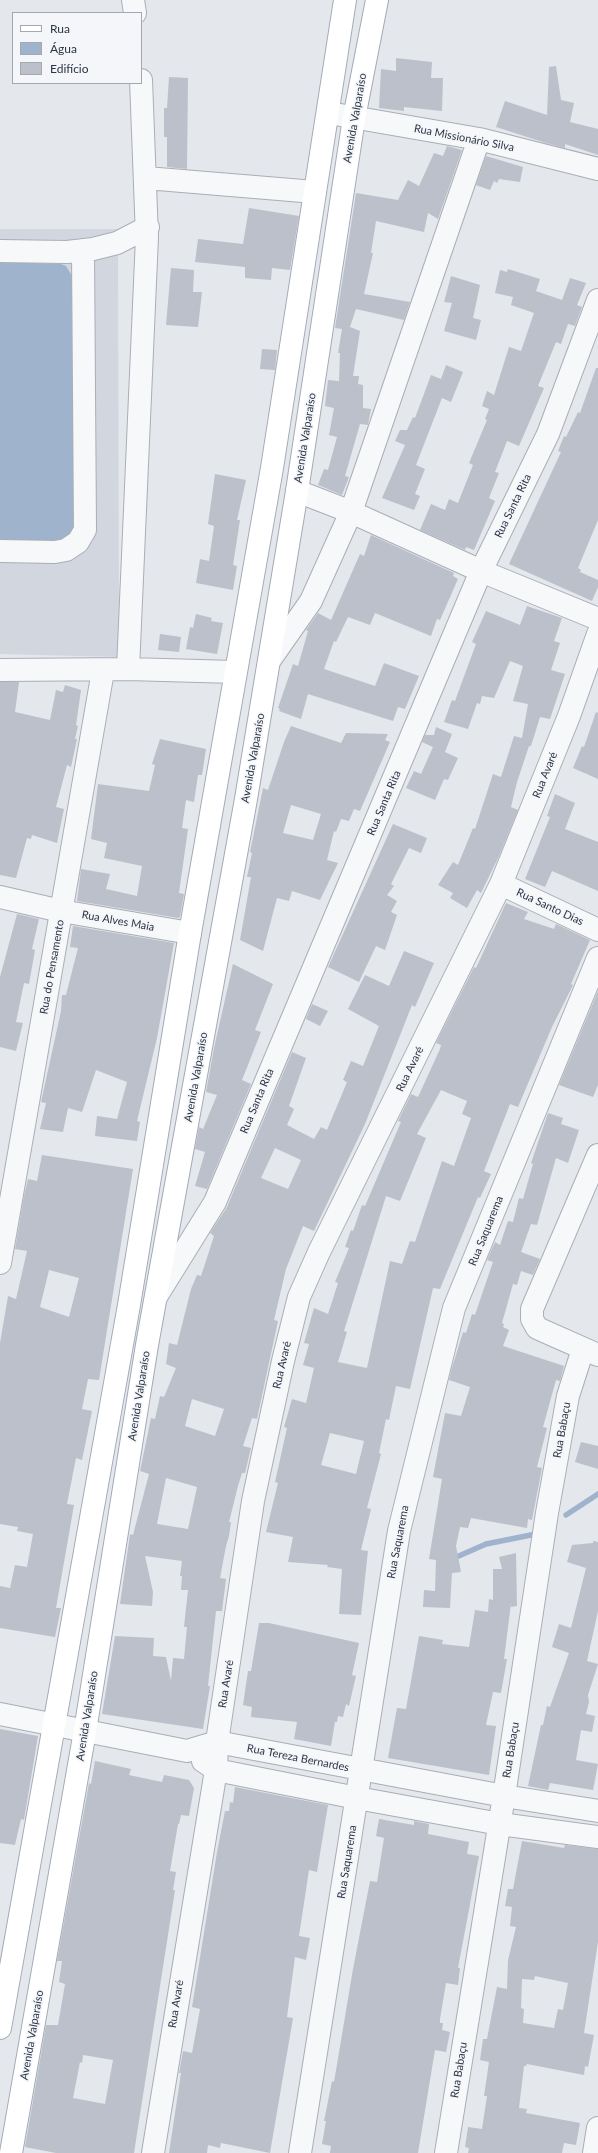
<!DOCTYPE html>
<html>
<head>
<meta charset="utf-8">
<style>
  body { margin:0 }
  #map { position:relative; width:598px; height:2153px; overflow:hidden; background:#e4e7ec; font-family:Lato,sans-serif }
  canvas { display:block }
  .legend { position:absolute; left:12px; top:12px; width:130px; height:72px; box-sizing:border-box; background:#f4f6f9; border:1px solid #a4a8b1; margin:0; padding:5px 7px; list-style:none; font-size:12px; color:#2b3445 }
  .legend li { display:flex; align-items:center; gap:8px; height:20px }
  .legend b { width:20px; border:1px solid #a4a8b1 }
</style>
</head>
<body>
<div id="map">
<canvas width="598" height="2153"></canvas>
<ul class="legend">
<li><b style="height:5px;background:#fff"></b>Rua</li>
<li><b style="height:11px;background:#9fb4cc"></b>Água</li>
<li><b style="height:11px;background:#bbc0ca"></b>Edifício</li>
</ul>
</div>
<script>
const g = document.querySelector('canvas').getContext('2d');
g.lineJoin = 'round';
function fillPath(path, color) {
  g.fillStyle = color;
  g.fill(path, 'evenodd');
}
function toPath(rows) {
  const path = new Path2D();
  for (const r of rows) {
    path.moveTo(r[0], r[1]);
    for (let i = 2; i < r.length; i += 2) path.lineTo(r[i], r[i + 1]);
  }
  return path;
}
function trace(path, color, width, dash) {
  g.strokeStyle = color;
  g.lineWidth = width;
  g.lineCap = dash ? 'butt' : 'round';
  g.setLineDash(dash || []);
  g.stroke(path);
}
function drawText(font, color, halo, rows, align = 'center') {
  g.font = font + ' Lato,sans-serif';
  g.lineWidth = 3.5;
  g.setLineDash([]);
  g.textBaseline = 'middle';
  g.strokeStyle = halo;
  g.fillStyle = color;
  for (const [text, x, y, turn = 0] of rows) {
    g.save();
    g.translate(x, y);
    g.rotate((+turn || 0) * Math.PI / 180);
    g.textAlign = isNaN(turn) ? turn : align;
    if (halo) g.strokeText(text, 0, 0);
    g.fillText(text, 0, 0);
    g.restore();
  }
}
fillPath(toPath([
  [0,229,118,229,119,657,0,654]
]), '#d2d6de');
fillPath(toPath([
  [0,262,61,264,66,266,72,276,75,533,67,542,0,541]
]), '#9fb4cc');
trace(toPath([
  [566,1515,598,1494],
  [452,1559,486,1544,536,1534]
]), '#9fb4cc', 5.5);
fillPath(toPath([
  [396,58,432,62,431,78,443,78,442,111,404,107,404,111,379,108,381,69,396,71],
  [556,66,561,100,574,103,570,122,598,129,598,155,565,144,565,148,546,143,496,127,505,101,547,115,549,67],
  [169,77,188,78,187,169,167,167,167,137,164,137,164,108,167,108],
  [447,146,462,150,438,219,428,213,424,232,376,221,371,253,373,253,364,294,410,302,404,320,356,309,350,327,360,331,353,376,359,376,358,384,363,385,363,408,371,409,368,425,360,424,345,476,349,477,342,495,318,485,324,469,328,470,337,437,329,435,334,408,325,406,328,380,339,381,340,353,338,353,342,329,335,328,356,193,398,200,408,180,419,186,434,153,443,156],
  [486,156,523,167,520,182,499,179,497,183,494,181,490,190,476,185],
  [249,208,299,216,290,270,272,268,271,280,245,278,245,267,195,262,198,239,243,244],
  [171,268,194,270,193,292,202,292,198,327,166,325],
  [508,269,540,279,536,291,562,300,570,278,586,283,577,305,582,307,575,326,568,324,561,344,556,342,538,386,544,388,519,446,507,441,495,472,499,473,489,498,495,501,474,550,466,547,465,550,420,530,431,504,445,510,449,499,458,503,473,465,469,463,487,420,485,419,489,409,482,406,487,391,494,395,509,347,521,351,534,313,511,305,513,297,495,293,500,270,507,272],
  [451,276,480,285,473,318,481,320,476,340,444,331,452,303,444,302],
  [262,349,277,350,275,370,260,369],
  [446,365,463,372,451,402,442,398,416,465,425,469,415,494,420,496,414,510,382,498,405,445,395,441,400,430,407,430,413,417,415,418,431,375,441,379],
  [596,368,598,368,598,520,578,568,581,570,580,572,598,580,598,587,592,601,509,564,561,452,558,451,564,436,566,437,578,412,580,413],
  [215,474,246,480,237,520,240,520,233,565,237,566,233,590,196,583,200,559,209,561,214,526,208,524],
  [371,535,454,573,453,576,458,579,440,620,437,619,431,636,375,613,370,625,348,617,336,642,334,641,324,669,375,686,384,663,419,676,405,709,398,707,393,721,308,694,301,719,279,711,280,709,278,708,293,664,298,666,308,631,306,630,318,613,331,620,360,554,364,556],
  [527,606,562,618,554,641,560,643,551,670,565,674,550,719,540,717,531,746,529,746,517,782,511,807,518,810,499,856,481,893,477,890,467,908,450,898,453,893,438,885,453,862,458,865,473,828,475,829,493,774,501,777,514,736,522,738,528,704,513,701,523,666,510,661,494,698,482,696,480,704,477,703,468,729,444,722,452,700,455,701,466,671,476,644,472,642,486,611,520,625],
  [196,614,212,618,211,621,223,623,217,654,186,649,190,627,193,628],
  [160,634,181,637,179,652,158,650],
  [0,682,19,682,15,712,50,720,56,690,63,692,65,685,81,690,76,725,78,726,75,739,77,739,71,767,67,765,56,807,64,809,57,843,32,835,31,839,27,838,16,878,0,875],
  [596,712,598,713,598,779,573,768,582,746,584,747],
  [291,726,341,743,346,733,388,734,385,740,390,742,360,811,354,809,349,821,341,819,336,832,334,831,327,860,338,863,320,900,292,891,289,901,277,898,263,951,240,940,251,877,247,877,252,853,250,852,263,788,268,790,284,742],
  [291,805,321,814,313,840,283,833],
  [436,727,452,734,445,752,458,758,448,780,444,779,435,800,406,788,414,771,421,774,433,747,435,748,422,742,425,735,434,735],
  [160,739,206,749,202,775,198,775,194,802,186,800,182,828,188,829,179,893,184,894,180,917,178,918,77,901,81,869,110,874,106,889,137,896,142,866,104,858,107,843,91,839,98,784,149,791,155,765,152,764],
  [555,794,575,803,565,829,598,842,598,891,552,871,545,887,525,879,550,817,547,816],
  [393,824,427,838,421,853,409,848,391,884,394,886,387,895,397,901,391,912,397,915,385,950,376,946,359,982,328,967],
  [506,903,528,912,524,919,554,929,556,924,590,940,571,984,573,985,552,1027,518,1107,510,1104,484,1171,491,1174,480,1198,478,1197,440,1289,433,1288,410,1389,396,1386,389,1420,386,1419,379,1453,381,1454,367,1508,371,1509,361,1550,368,1551,361,1615,339,1614,342,1569,327,1567,328,1565,288,1562,293,1537,266,1532,278,1483,275,1482,287,1428,284,1427,292,1399,306,1403,314,1368,303,1365,309,1344,304,1343,314,1308,328,1314,338,1283,335,1282,349,1248,345,1247,351,1230,353,1231,362,1205,365,1206,401,1122,398,1121,411,1094,418,1097,440,1049,441,1045,436,1043,474,967,476,968],
  [441,1090,467,1101,462,1114,471,1118,454,1166,442,1161,415,1242,410,1241,402,1264,390,1261,367,1368,338,1362,347,1332,344,1331,386,1196,400,1201,426,1138,417,1134],
  [330,1433,364,1441,356,1474,321,1465],
  [17,914,39,919,32,949,35,950,29,984,24,983,16,1022,23,1023,16,1051,0,1047,0,977],
  [73,926,174,943,157,1038,137,1121,140,1122,137,1141,95,1136,97,1116,117,1119,127,1082,96,1070,82,1112,68,1108,63,1132,40,1129,46,1103,41,1102,61,1011,62,995,66,995,78,948,70,947],
  [404,951,434,963,415,1007,412,1005,365,1124,314,1231,303,1226,286,1269,274,1320,278,1321,257,1419,252,1418,243,1446,251,1448,245,1473,242,1473,238,1486,229,1522,231,1522,229,1536,226,1546,220,1578,226,1579,222,1611,216,1611,208,1686,210,1686,203,1729,102,1714,115,1636,154,1638,153,1656,166,1657,171,1681,173,1658,184,1659,187,1627,184,1627,188,1590,181,1590,182,1576,180,1576,182,1561,145,1556,153,1592,152,1606,120,1604,130,1534,133,1535,149,1474,140,1471,151,1418,155,1419,160,1396,164,1397,176,1368,166,1364,169,1343,177,1345,191,1289,197,1275,201,1276,214,1236,210,1233,227,1207,292,1052,306,1058,289,1106,294,1109,287,1125,314,1139,321,1127,327,1130,347,1082,343,1080,351,1061,363,1066,379,1026,348,1009,365,975,389,986],
  [275,1148,301,1160,288,1189,261,1178],
  [192,1399,224,1409,215,1436,185,1426],
  [166,1478,197,1487,188,1529,157,1524],
  [233,964,273,984,255,1030,261,1032,242,1080,251,1084,207,1189,195,1186,205,1152,195,1149,199,1127,203,1129,217,1095,206,1092,214,1048],
  [598,991,598,1085,593,1097,559,1085],
  [312,1004,328,1011,320,1026,306,1019],
  [548,1113,563,1118,561,1124,579,1130,568,1163,556,1158,537,1225,531,1224,521,1252,540,1259,533,1275,521,1271,517,1285,513,1284,502,1323,504,1324,503,1327,509,1330,503,1346,564,1366,560,1381,556,1380,543,1427,547,1428,537,1467,542,1468,532,1520,528,1519,527,1528,471,1518,468,1528,460,1527,456,1546,461,1572,452,1573,450,1608,423,1607,424,1590,435,1591,436,1560,429,1559,442,1479,433,1477,445,1413,461,1416,470,1387,449,1380,451,1371,463,1332,466,1333,472,1314,475,1315,481,1297,493,1262,487,1260,495,1242,500,1245,508,1221,513,1222,519,1198,523,1199,533,1164,531,1163],
  [42,1155,133,1169,99,1380,88,1379,82,1409,92,1411,82,1460,76,1458,67,1504,74,1505,56,1608,61,1608,55,1637,0,1628,0,1586,10,1588,15,1565,27,1567,33,1534,17,1531,18,1527,0,1524,0,1343,8,1296,16,1299,27,1251,15,1249,24,1196,28,1179,37,1181],
  [49,1270,79,1278,69,1317,40,1307],
  [581,1442,598,1446,598,1469,575,1462],
  [593,1541,598,1542,598,1611,587,1661,598,1664,588,1695,589,1702,586,1714,595,1716,592,1732,581,1730,576,1760,598,1764,593,1790,550,1783,548,1790,528,1786,541,1725,543,1725,547,1706,550,1707,569,1653,552,1647,559,1624,571,1628,586,1568,567,1562,572,1545,593,1543],
  [516,1553,517,1606,511,1607,511,1603,504,1659,507,1659,501,1693,493,1692,486,1725,496,1726,489,1775,388,1758,397,1708,406,1709,419,1636,443,1640,442,1644,469,1647,475,1610,488,1612,489,1599,493,1600,493,1569,502,1569,499,1557],
  [259,1623,269,1623,359,1643,352,1675,356,1676,349,1706,346,1704,343,1717,338,1716,337,1722,335,1722,331,1746,294,1739,297,1722,251,1717,252,1707,243,1705,248,1671,251,1671],
  [0,1729,38,1736,24,1820,21,1819,15,1845,0,1843],
  [95,1761,131,1769,129,1775,162,1782,164,1775,189,1780,194,1788,189,1816,181,1815,179,1824,178,1824,170,1871,176,1872,173,1890,175,1890,134,2153,56,2153,25,2147,46,2025,58,2025,65,1984,59,1982,62,1961,57,1961,89,1783,91,1784],
  [83,2055,113,2060,105,2104,73,2098,80,2062,82,2063],
  [235,1787,328,1805,317,1872,309,1870,299,1936,310,1938,306,1960,295,1957,287,2017,293,2018,270,2153,221,2143,220,2148,208,2145,207,2153,169,2153,181,2073,179,2073,183,2051,192,2053,200,2009,192,2007,217,1852,225,1811,229,1811,230,1802,233,1803],
  [379,1819,414,1825,414,1821,429,1824,428,1834,469,1842,467,1854,479,1856,458,1968,460,1968,458,1985,446,1983,440,2019,440,2023,443,2023,442,2030,450,2032,446,2052,435,2050,418,2153,330,2153,331,2146,322,2144,326,2121,324,2121,332,2081,334,2082,353,1969,370,1881,377,1882,384,1838,376,1836],
  [522,1841,564,1848,565,1845,598,1849,598,1942,584,2033,594,2035,588,2067,585,2066,584,2075,527,2064,526,2066,524,2066,519,2108,527,2109,526,2113,580,2123,576,2145,564,2143,562,2153,468,2153,469,2148,465,2147,468,2127,482,2129,487,2096,484,2096,489,2062,480,2060,483,2039,487,2039,497,1987,507,1989,508,1960,516,1927,510,1926,512,1907,505,1906,508,1889,513,1889],
  [535,1976,568,1983,563,2010,558,2009,554,2028,523,2023,524,2009,521,2008,522,1979,534,1980]
]), '#bbc0ca');
const minor = toPath([
  [133,0,135,13],
  [329,113,479,139,598,169],
  [146,178,315,192],
  [0,251,67,252,93,249,117,243,148,227],
  [297,491,351,512,481,571,598,619],
  [0,551,55,552,66,550,78,542,85,530,83,250],
  [269,661,311,601,351,512,479,139],
  [128,669,147,237,141,80],
  [0,670,128,669,235,672],
  [501,884,598,930],
  [0,897,61,911,190,933],
  [598,1155,532,1309,532,1319,537,1328,598,1355],
  [0,1263,103,671],
  [156,1297,215,1202,481,571,548,434,598,300],
  [0,1714,187,1751,217,1742,504,1796,598,1811],
  [203,1761,216,1770,357,1798,500,1824,598,1837],
  [153,2153,216,1770,217,1742,253,1501,283,1361,299,1297,319,1252,501,884,569,716,598,634],
  [300,2153,399,1531,454,1308,598,958],
  [446,2153,504,1796,547,1513,568,1396,583,1349],
  [594,2153,598,2128]
]);
const major = toPath([
  [0,2028,129,1305,190,933,272,468,345,0],
  [11,2153,85,1731,147,1345,246,799,297,491,354,118,377,0]
]);
trace(minor, '#a9aeb7', 24);
trace(major, '#a3abb8', 24);
trace(minor, '#f7f8fa', 22);
trace(major, '#fff', 22);
drawText('11px', '#2b3445', '#f4f6f9', [
  ["Avenida Valparaíso",355,118,-80],
  ["Rua Missionário Silva",464,138,11],
  ["Avenida Valparaíso",305,438,-81],
  ["Rua Santa Rita",513,506,-64],
  ["Avenida Valparaíso",253,758,-80],
  ["Rua Avaré",545,775,-68],
  ["Rua Santa Rita",384,803,-67],
  ["Rua Santo Dias",550,907,25],
  ["Rua Alves Maia",118,921,10],
  ["Rua do Pensamento",52,967,-80],
  ["Rua Avaré",410,1069,-64],
  ["Avenida Valparaíso",196,1077,-80],
  ["Rua Santa Rita",257,1101,-67],
  ["Rua Saquarema",486,1231,-68],
  ["Rua Avaré",282,1365,-77],
  ["Avenida Valparaíso",139,1396,-81],
  ["Rua Babaçu",562,1430,-80],
  ["Rua Saquarema",398,1542,-79],
  ["Rua Avaré",226,1684,-81],
  ["Avenida Valparaíso",87,1716,-81],
  ["Rua Babaçu",511,1750,-81],
  ["Rua Tereza Bernardes",298,1758,11],
  ["Rua Saquarema",347,1862,-81],
  ["Rua Avaré",176,2004,-81],
  ["Avenida Valparaíso",32,2035,-80],
  ["Rua Babaçu",459,2070,-81]
]);
</script>
</body>
</html>
